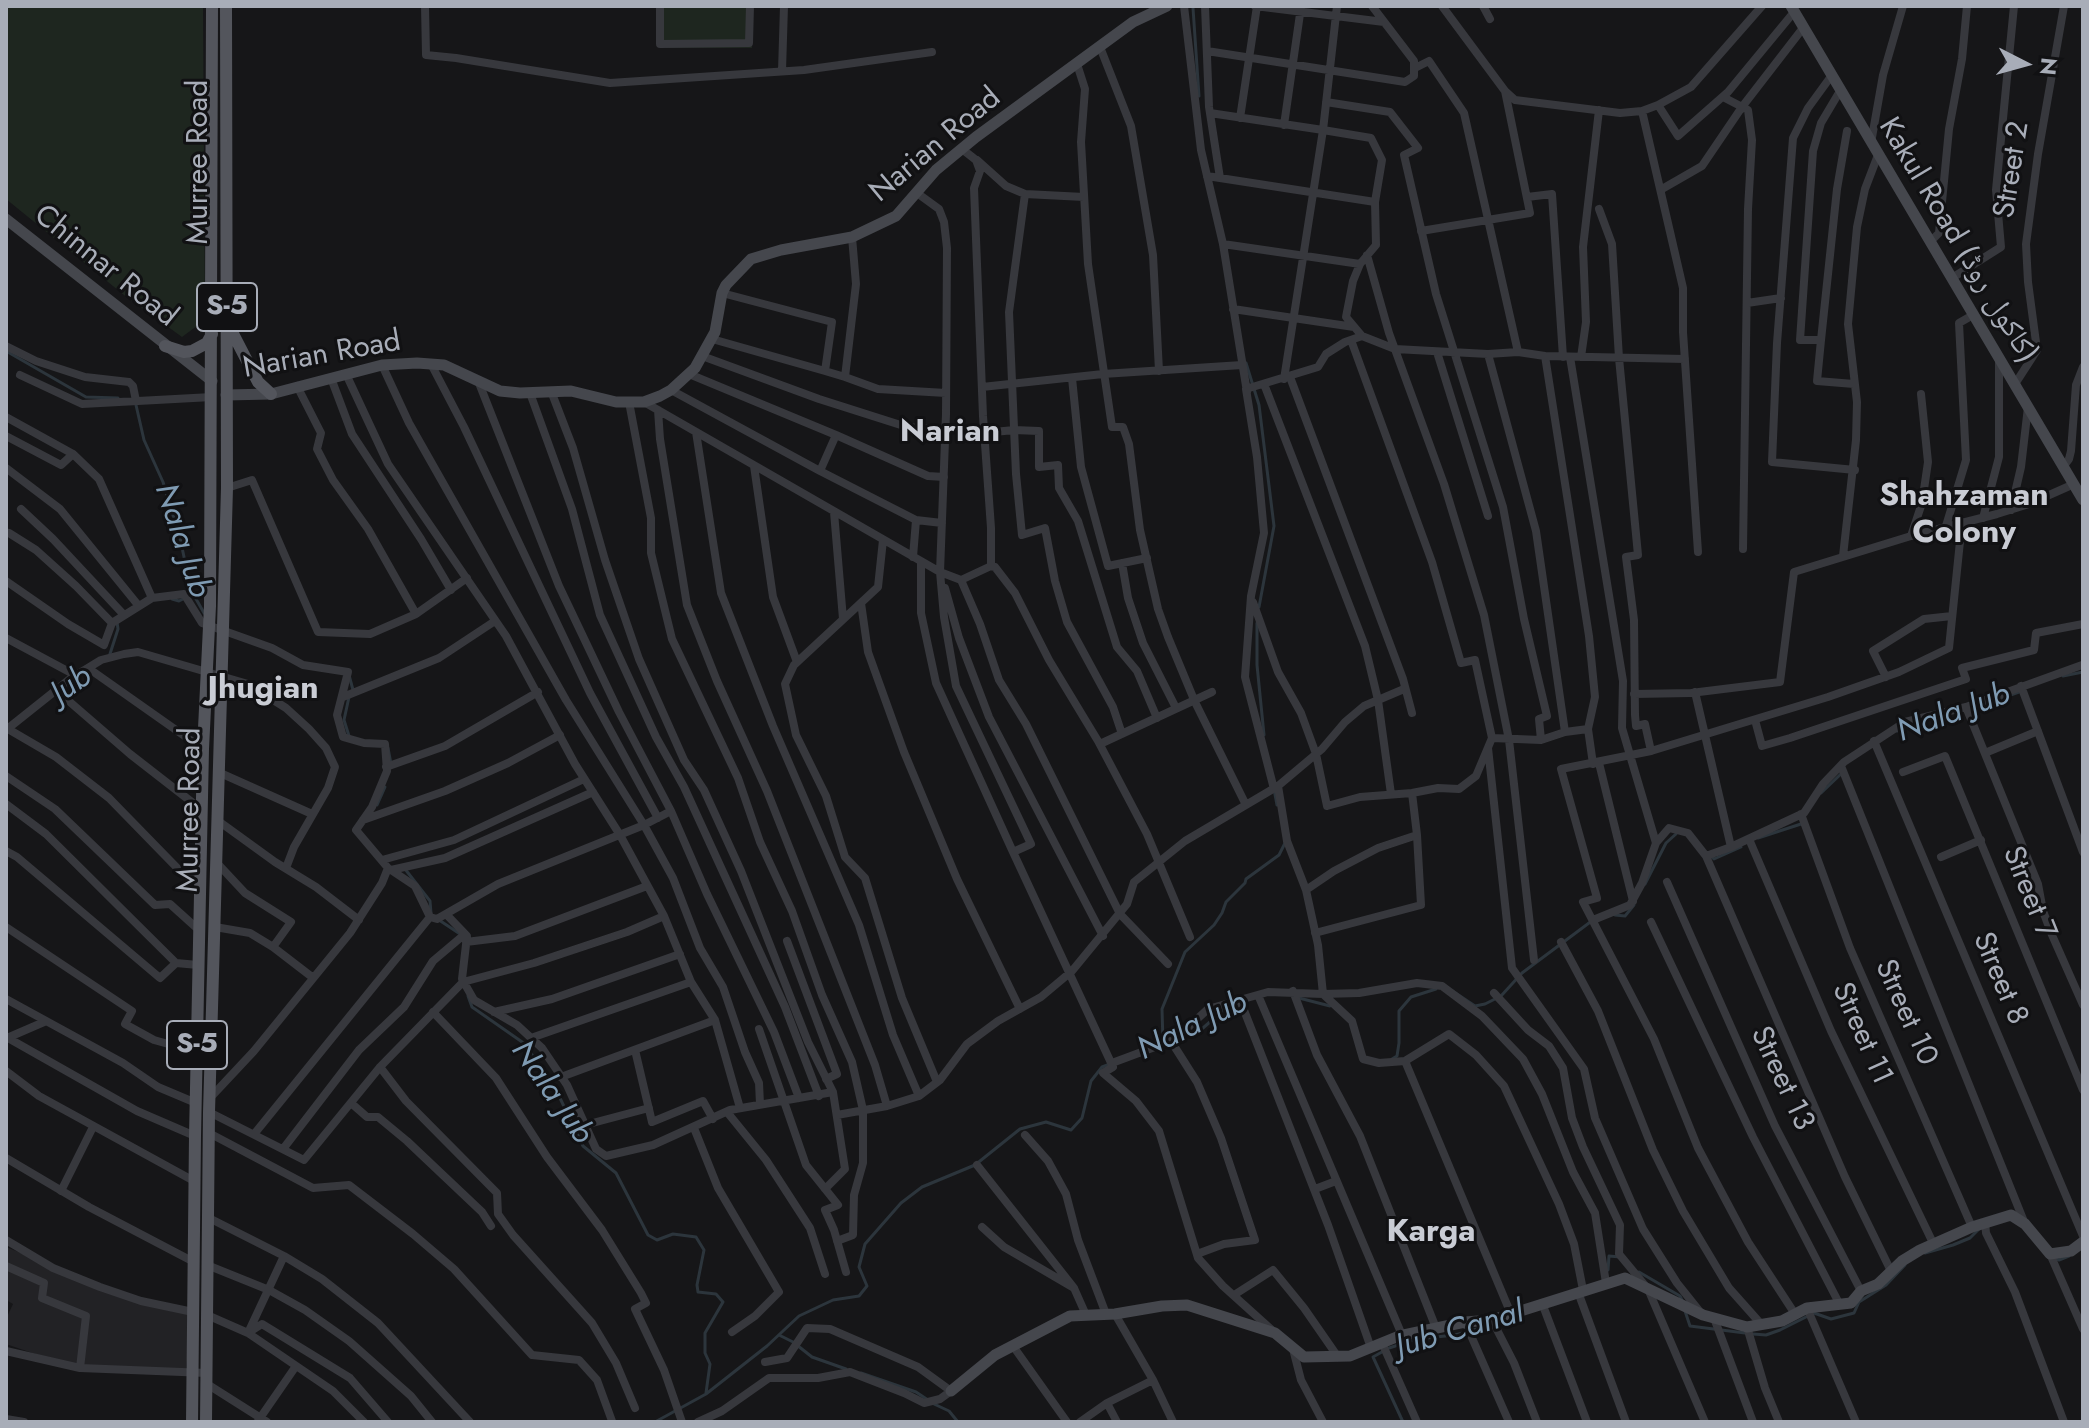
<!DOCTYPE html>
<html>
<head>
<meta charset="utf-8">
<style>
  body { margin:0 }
  #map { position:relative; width:2089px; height:1428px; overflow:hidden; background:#161618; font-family:Jost,sans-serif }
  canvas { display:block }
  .frame { position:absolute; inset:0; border:8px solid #a8adb8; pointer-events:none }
  .north { position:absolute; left:1985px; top:24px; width:80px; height:80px; -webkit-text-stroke:6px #111113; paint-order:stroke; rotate:96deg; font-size:22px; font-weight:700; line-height:32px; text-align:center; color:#a8adb8 }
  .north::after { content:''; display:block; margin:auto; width:28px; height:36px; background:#a8adb8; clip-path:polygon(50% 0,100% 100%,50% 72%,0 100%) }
</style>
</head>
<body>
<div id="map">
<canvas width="2089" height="1428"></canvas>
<div class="frame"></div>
<div class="north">N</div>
</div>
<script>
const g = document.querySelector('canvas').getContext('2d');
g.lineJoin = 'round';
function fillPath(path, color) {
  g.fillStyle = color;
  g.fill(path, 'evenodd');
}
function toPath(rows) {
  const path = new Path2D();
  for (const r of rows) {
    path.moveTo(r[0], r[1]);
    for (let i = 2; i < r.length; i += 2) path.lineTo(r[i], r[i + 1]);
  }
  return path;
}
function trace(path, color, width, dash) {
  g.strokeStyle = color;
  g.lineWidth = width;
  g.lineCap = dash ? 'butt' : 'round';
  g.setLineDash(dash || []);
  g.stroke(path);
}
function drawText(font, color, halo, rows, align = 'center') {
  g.font = font + ' Jost,"Noto Naskh Arabic",sans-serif';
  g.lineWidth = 6;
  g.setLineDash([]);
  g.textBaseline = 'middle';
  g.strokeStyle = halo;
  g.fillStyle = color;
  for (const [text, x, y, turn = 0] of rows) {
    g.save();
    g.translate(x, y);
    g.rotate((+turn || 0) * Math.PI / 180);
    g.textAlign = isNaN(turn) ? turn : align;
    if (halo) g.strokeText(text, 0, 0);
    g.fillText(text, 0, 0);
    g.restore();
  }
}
fillPath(toPath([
  [6,1247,127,1295,191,1313,186,1370,76,1368,6,1344,6,1319,13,1304,6,1300]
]), '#222225');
fillPath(toPath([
  [6,6,203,6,205,320,182,337,124,295,6,199],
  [663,6,752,6,752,48,663,48]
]), '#1e261f');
trace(toPath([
  [1193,8,1199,96],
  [6,351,86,397,118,398],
  [1246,363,1259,405,1274,526,1259,607],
  [136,405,144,440,163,482,180,538,191,590,204,613],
  [172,599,179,601,193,594],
  [1257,623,1257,665,1264,735],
  [109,657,118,629,117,622],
  [349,675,353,690],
  [2063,676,2083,672],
  [1977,707,2019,692],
  [1897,731,1920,722],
  [349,736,344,720,349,697],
  [388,748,391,764],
  [1274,789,1277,805],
  [1821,793,1842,773],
  [377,805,385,787],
  [1758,838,1801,824,1803,821],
  [1712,857,1714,859,1741,847],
  [405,869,430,901,431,913],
  [1645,884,1666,843,1676,834],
  [1615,915,1625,916,1634,905],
  [439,920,463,936],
  [1451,990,1475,1006,1485,1004,1501,996,1522,973,1593,920],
  [468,996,472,1007,525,1044,558,1094,583,1146,616,1173,648,1235,657,1240,673,1234,696,1237,704,1250,697,1285,698,1292,716,1294,723,1302,705,1333,705,1353,710,1364,706,1393],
  [1299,998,1330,1006],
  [1180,1038,1203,1028,1227,1007],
  [1163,1043,1162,1009,1185,952,1214,925,1222,913,1226,902,1245,883,1246,879,1279,855,1285,843],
  [1392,1059,1397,1056,1399,1043,1399,1011,1411,997,1436,989],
  [1925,1253,1953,1245,1970,1238,1979,1229],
  [2053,1258,2059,1260,2069,1256],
  [1608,1270,1609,1256,1620,1257],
  [1639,1272,1680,1296,1682,1300],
  [1685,1311,1690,1326,1745,1333],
  [1753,1334,1766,1335,1780,1330,1814,1313,1831,1319,1854,1313,1859,1302,1886,1285,1905,1265],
  [779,1335,793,1342,812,1357,846,1369],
  [861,1373,916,1392,928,1400],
  [934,1404,949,1411,958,1422],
  [655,1422,706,1394,767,1346,799,1316,833,1300,859,1296,867,1286,859,1267,865,1244,901,1203,922,1187,975,1165,1020,1129,1046,1122,1071,1130,1082,1118,1091,1081,1102,1067,1110,1064],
  [1403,1422,1373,1357,1389,1348,1417,1339,1455,1335,1503,1322]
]), '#2c353c', 3);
trace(toPath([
  [425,6,426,55,456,58,610,83,804,70,932,52],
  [660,6,660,44,749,43,750,6],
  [1184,6,1201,150,1223,244,1247,392],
  [1205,6,1209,107,1220,178],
  [1255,6,1384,22],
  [1337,6,1323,130,1371,138,1382,160,1375,202,1376,245,1360,264,1353,281,1346,317,1362,336],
  [1442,6,1505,91,1515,100,1620,113,1642,111,1658,105,1691,87,1762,6],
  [1483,6,1490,19],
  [1100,47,1131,126,1153,255,1159,371],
  [1207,51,1405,82,1414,76,1414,61,1372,6],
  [1077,64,1085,89,1081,142,1088,264,1112,427,1123,427,1129,444,1140,530,1158,609,1168,637,1195,702,1246,805],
  [782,71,784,6],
  [1832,75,1808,108,1793,138,1777,343,1772,462,1855,470],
  [1840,91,1821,123,1813,151,1800,340,1821,340,1817,381,1854,384],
  [1723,97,1748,110,1752,140,1748,209,1743,549],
  [1326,102,1390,112,1418,148,1404,155,1436,294,1503,507,1524,619,1547,716,1539,719,1541,740],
  [1658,105,1678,136,1728,92,1794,12],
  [1642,111,1683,288,1683,332,1698,552],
  [1210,113,1323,130,1284,379],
  [1240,118,1257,6],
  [1284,125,1301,7],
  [1871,143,1883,75,1903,6],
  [962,149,976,160,980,171,974,188,983,416,991,528,991,566],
  [977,160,1006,186,1025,194,1084,197],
  [1207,176,1375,202],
  [1662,189,1702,166,1742,107,1803,28],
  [917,193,939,209,944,222,947,248,946,414,940,572,944,617,956,686,1031,844,1013,852,936,683,921,613,921,563],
  [1025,194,1009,312,1016,474,1022,535,1045,528,1055,581,1067,622,1113,707,1122,734],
  [1527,197,1552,194,1563,357],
  [1599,209,1612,244,1619,358,1638,555,1626,557,1634,620,1635,715,1636,726,1645,724,1651,751],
  [1421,231,1530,213,1505,91],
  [1930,242,1939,233,1949,129,1962,59,1967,6],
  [1223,244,1360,264],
  [1367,255,1389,333,1444,484,1484,615,1509,740,1534,960],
  [1952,278,2001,247,1996,190,2014,6],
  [1747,303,1781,298],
  [1233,309,1354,327],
  [712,339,825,371,832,322,722,293],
  [1351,340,1432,562,1461,663,1475,660,1492,738],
  [1821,340,1837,189,1847,131],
  [6,346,36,361,85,377,129,382,133,386,136,401],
  [1437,352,1488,516],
  [1488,354,1536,531,1565,732],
  [702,356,819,399,907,427,945,430],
  [1545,356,1685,359],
  [1570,357,1623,681,1622,728,1656,843],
  [1581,357,1586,322,1583,247,1599,110],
  [431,364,464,427,590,693,658,818],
  [382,365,409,423,566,700,644,825,673,878,700,948,723,987,745,1052,759,1083,760,1104],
  [825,371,845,377,856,284,852,237],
  [346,374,388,464,506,636,575,764,620,835,664,916,691,982,715,1020,740,1108],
  [20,375,82,404,212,397],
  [845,377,878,389,946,393],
  [1290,377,1403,679,1412,713],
  [331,378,352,434,421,539,451,590],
  [1072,378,1081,467,1108,566,1147,558],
  [479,383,559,586,619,712,671,811,707,894,774,1032,799,1098],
  [1264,384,1365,646,1378,700,1391,794],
  [2015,384,2037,350,2028,282,2026,244,2038,154,2064,6],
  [297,386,321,433,317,449,333,480,368,529,416,614],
  [982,387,1103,374,1242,365],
  [671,390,820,471,836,435,689,374],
  [551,391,573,448,605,560,639,659,684,760,704,790,741,871,808,1042,833,1092,845,1169,825,1189],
  [530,393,572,509,600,615,656,737,684,787,785,1007,819,1096],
  [629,402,651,518,651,553,672,639,738,778,760,842,792,911,822,995,852,1062,863,1110,863,1163,854,1195,853,1235,837,1241],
  [644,402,940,572,961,580,991,566,995,567,1015,593,1049,660,1098,741,1147,834,1190,937],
  [658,410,660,439,687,605,717,681,767,791,875,1065,887,1106],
  [6,417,73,454],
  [696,432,721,593,773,726,859,925,893,1035,919,1096],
  [984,433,1014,430,1039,431,1039,467,1058,465,1059,488,1078,521,1117,647,1137,671,1157,718],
  [836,435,928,476,944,477],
  [6,436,61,465,73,454,99,479,152,598,184,594,202,623,272,648,303,665,348,672,337,715,343,737,364,743,385,744,387,771,372,807,356,830,388,868,415,886,430,917],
  [754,466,773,597,797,662],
  [2063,467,2069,459,2071,451,2076,385,2083,367],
  [6,468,60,509,138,605],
  [820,471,916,520,913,557],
  [227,488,252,480,318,632,370,634,416,614,467,578],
  [21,509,53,539,124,615],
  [2011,510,2021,467,2028,407],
  [834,512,843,619],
  [1983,518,1999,457,1999,360],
  [916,520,942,523],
  [1946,526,1966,460,1959,323,1973,315],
  [9,533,36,550,76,586,112,623],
  [1911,536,1922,503,1928,462,1921,394],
  [883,540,878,587,794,665,785,684,796,735,826,796,845,857,865,878,902,998,937,1082],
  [1843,556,1856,440,1857,402,1848,324,1857,227,1865,189,1878,155],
  [1122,563,1128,598,1143,643,1176,708],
  [961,580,980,624,999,680,1026,724,1120,914,1168,964],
  [6,581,68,624,104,645,112,623,152,598],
  [945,588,959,638,989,717,1103,936],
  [1253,602,1278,672,1301,713,1316,754,1327,806,1360,797,1412,793,1438,788,1459,789,1476,776,1492,738,1541,740,1565,732,1588,729,1595,697,1589,636,1545,356,1518,352],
  [861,603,868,652,904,752,957,879,1020,1009],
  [6,638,75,675],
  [88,668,203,749],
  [1886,677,1873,651,1924,619,1952,616],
  [2021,686,2083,852],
  [56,690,130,754,202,810],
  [1695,692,1731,847],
  [1634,694,1691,693,1780,682,1794,572,1911,536,1997,514,2029,504,2074,484],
  [343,697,439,658,495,621],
  [1966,707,2038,884,2043,911,2052,935,2083,1005],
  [1755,720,1762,746,1790,738,1966,679,1962,668,2034,650,2036,633,2083,624],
  [8,729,56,757,109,798,185,876,200,881],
  [1588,729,1593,764],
  [6,730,70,679,101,660,124,654,138,652,248,684,286,708,309,729,326,748,335,767,328,788,294,847,286,868],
  [1874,741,2083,1236],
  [1100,744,1212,692],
  [1488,748,1512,968,1584,1069,1595,1118,1643,1229,1677,1283,1701,1313],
  [1985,753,2038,731],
  [1599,763,1633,901],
  [1841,766,2025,1224],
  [386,767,445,746,538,692],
  [218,772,312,814],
  [1903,772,1945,756,2083,1090],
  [6,776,55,809,155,905,170,904,200,931],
  [1278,786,1287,841,1306,890],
  [1274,789,1245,677,1251,596,1264,533,1257,457,1246,389,1318,367,1326,354,1345,342,1362,336,1395,349,1488,354,1518,352,1464,113,1429,61,1415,68],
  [1412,793,1417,835,1378,848,1334,871,1306,890,1318,945,1323,994,1359,993,1417,983,1442,986,1482,1016,1523,1059,1542,1094,1573,1172,1595,1213,1606,1283],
  [6,804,46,834,176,963,198,965],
  [1801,814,1850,948,1972,1227],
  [217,820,275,862,316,887,359,920],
  [363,820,445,791,508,763,560,735],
  [1749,839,1831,1031,1934,1245],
  [6,851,17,857,160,978,176,963],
  [1013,852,1113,1067,1103,1073,1136,1101,1159,1131,1198,1258,1223,1286,1273,1331],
  [1706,856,1845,1177,1891,1271],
  [1941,857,1981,840],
  [382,860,454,840,584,779],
  [217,863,245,893,291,922,273,947,312,977],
  [391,870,445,858,593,792],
  [1667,882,1775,1126,1861,1291],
  [446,914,467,936,462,979,474,1000,517,1025,542,1048,567,1085,596,1149,606,1156,653,1145,730,1110,833,1092],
  [1593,920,1630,905,1642,883,1656,843,1669,828,1688,833,1706,856,1731,847,1804,813,1823,784,1844,762,1905,722,1966,707,2082,665],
  [1651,922,1753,1137,1840,1305],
  [6,927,132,1011,125,1024,154,1040,197,1052],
  [215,927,250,933,273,947],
  [1315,933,1421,905,1417,835],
  [787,941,837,1074,826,1079],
  [466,942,515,936,647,886],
  [1561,942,1598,1011,1653,1150,1683,1211,1729,1288,1761,1324],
  [1293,991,1317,1055,1360,1136,1436,1328],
  [1494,993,1528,1030,1549,1046,1563,1068,1572,1118,1583,1147,1620,1225,1619,1254,1648,1289,1705,1422],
  [1258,995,1402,1335],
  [6,999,123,1063,158,1087,196,1103],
  [1240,1000,1328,1225,1371,1348],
  [433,1012,496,1078,547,1157,602,1230,641,1293,646,1303,635,1309,664,1370,682,1422],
  [494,1012,552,999,680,954],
  [759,1029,806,1165,838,1205,825,1210,834,1230,846,1272],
  [7,1038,44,1022],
  [8,1038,137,1111,195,1136],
  [531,1038,691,982],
  [1172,1042,1208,1009,1268,992,1323,994,1352,1021,1363,1059,1379,1063,1405,1061,1511,1314],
  [635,1050,652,1122,703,1101,713,1119],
  [1405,1061,1449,1034,1476,1055,1504,1086,1559,1204,1574,1244,1583,1290],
  [1112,1063,1171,1041,1197,1082,1221,1138,1255,1240,1224,1244,1197,1254],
  [380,1067,406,1101,497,1193,498,1214,513,1235,592,1323,616,1363,635,1408],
  [6,1071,39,1096,194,1181],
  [561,1077,715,1020],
  [210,1098,254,1051,350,933,382,883,388,868],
  [351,1103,367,1117,378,1117,407,1141,482,1212,491,1226],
  [209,1112,304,1160,380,1067,463,982,534,963,627,932,664,916],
  [727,1112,766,1160,810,1228,825,1274],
  [837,1115,887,1106,919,1096,940,1080,967,1044,998,1021,1041,997,1072,971,1127,904,1134,882,1185,841,1278,786,1322,749,1345,722,1364,706,1404,689],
  [585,1125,649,1108],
  [694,1128,718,1188,779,1292,755,1316,732,1332],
  [209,1133,313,1188,349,1185,413,1234,454,1269,532,1355,579,1360,597,1380,612,1421],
  [255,1133,430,917,437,919,498,884,644,825,671,811],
  [1025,1135,1048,1161,1066,1194,1078,1240,1106,1314],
  [283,1149,359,1050,404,1007,433,961,465,934],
  [6,1158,89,1207,192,1261],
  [977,1165,1074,1288],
  [1315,1189,1336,1181],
  [61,1191,93,1127],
  [207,1217,284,1256,322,1279,378,1323,470,1422],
  [1985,1222,1986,1233,2015,1292,2064,1422],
  [982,1227,1004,1247,1074,1288,1086,1315],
  [6,1240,53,1268,100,1287,141,1301,193,1312],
  [2050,1254,2083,1329],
  [284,1256,248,1333,333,1391,364,1422],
  [207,1265,269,1290,305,1310,349,1341,411,1396,432,1422],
  [6,1266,44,1283,42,1298,86,1316,80,1368],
  [1578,1292,1626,1422],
  [1234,1295,1273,1270,1304,1308,1338,1357],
  [1542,1303,1587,1422],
  [1807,1308,1856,1422],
  [1795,1314,1748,1242,1698,1148,1654,1039,1583,902,1597,898,1561,769,1651,751,1828,697,1899,672,1949,648,1962,522],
  [207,1315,248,1333,262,1324,350,1378,388,1422],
  [1714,1318,1753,1422],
  [1492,1320,1514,1363,1537,1422],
  [1465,1322,1509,1422],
  [1747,1327,1765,1388,1779,1422],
  [1382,1343,1417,1422],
  [1013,1346,1067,1422],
  [1293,1349,1301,1380,1323,1422],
  [6,1351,80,1368,207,1373],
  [1153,1380,1173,1422],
  [207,1384,267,1422],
  [1107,1403,1117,1422],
  [6,1419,24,1422],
  [258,1421,296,1366],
  [698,1422,722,1411,769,1378,818,1378,850,1372,904,1393,924,1403,940,1399,951,1391,918,1367,830,1329,807,1328,787,1358,765,1362],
  [1080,1422,1107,1403,1153,1380,1115,1314]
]), '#37383d', 8);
trace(toPath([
  [1791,6,2083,500],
  [6,219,212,381],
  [226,395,271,394,382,365,417,363,444,365,500,391,520,393,571,391,616,402,644,402,660,396,671,390,695,368,715,332,722,293,726,285,751,259,781,250,852,237,896,216,936,170,976,137,1133,22,1167,6],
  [951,1391,995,1355,1070,1316,1115,1314,1162,1306,1187,1305,1275,1333,1304,1357,1350,1356,1399,1336,1465,1322,1492,1320,1625,1278,1703,1315,1747,1327,1782,1321,1807,1308,1851,1303,1861,1291,1878,1284,1902,1261,1920,1250,1972,1227,2011,1215,2025,1224,2050,1254,2071,1251,2083,1242]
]), '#45474d', 11);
trace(toPath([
  [229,326,258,382,271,394],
  [165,346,184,352,192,351,207,343,212,334],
  [192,1422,195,1136,203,749,210,606,212,6],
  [206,1422,209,1112,227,488,226,6]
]), '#53555c', 12);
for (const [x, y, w] of [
  [227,307,60],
  [197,1045,60]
]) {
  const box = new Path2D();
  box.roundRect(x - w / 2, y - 24, w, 48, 6);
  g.fillStyle = '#111113';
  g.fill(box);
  trace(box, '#a8adb8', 2);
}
drawText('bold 28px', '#a8adb8', null, [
  ["S-5",227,307],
  ["S-5",197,1045]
]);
drawText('30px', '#a8adb8', '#111113', [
  ["Narian Road",936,146,-40],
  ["Murree Road",200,162,-90],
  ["Street 2",2013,170,-81],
  ["Kakul Road (کاکول روڈ)",1957,241,59],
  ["Chinnar Road",105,267,39],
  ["Narian Road",322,356,-10],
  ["Murree Road",191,810,-89],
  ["Street 7",2028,893,68],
  ["Street 8",1999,979,67],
  ["Street 10",1905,1013,66],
  ["Street 11",1861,1034,66],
  ["Street 13",1781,1079,65]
]);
drawText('bold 32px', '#c9ccd4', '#111113', [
  ["Narian",950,433],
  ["Shahzaman",1964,497],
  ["Colony",1964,534],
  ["Jhugian",263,690],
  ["Karga",1431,1233]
]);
drawText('italic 32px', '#7f9bb3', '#111113', [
  ["Nala Jub",181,541,72],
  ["Jub",72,686,-35],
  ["Nala Jub",1954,714,-20],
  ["Nala Jub",1193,1027,-26],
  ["Nala Jub",551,1093,55],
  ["Jub Canal",1460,1331,-16]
]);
</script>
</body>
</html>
